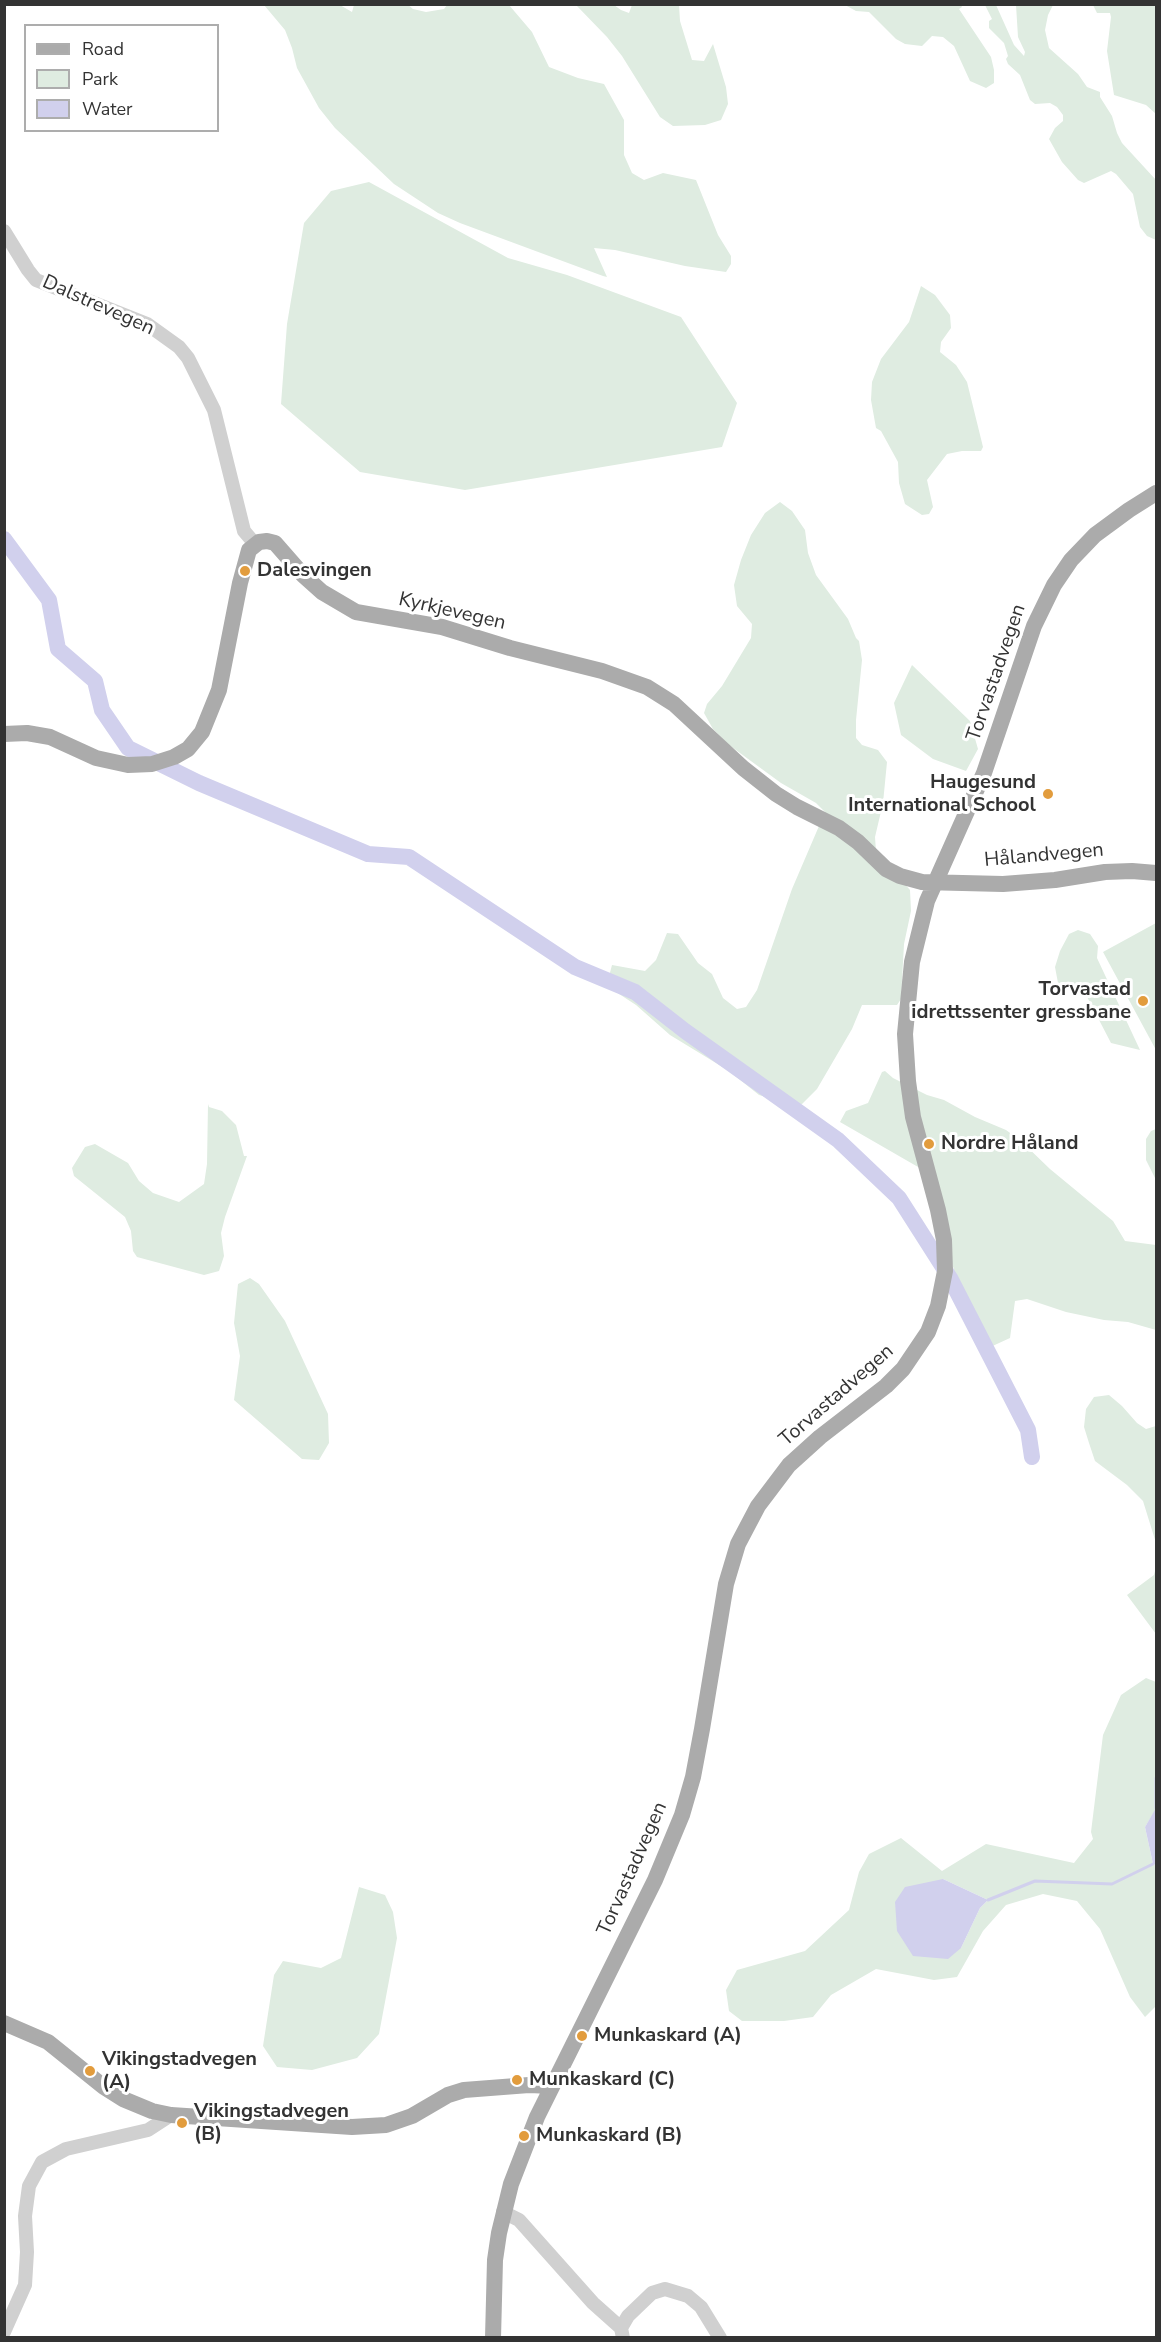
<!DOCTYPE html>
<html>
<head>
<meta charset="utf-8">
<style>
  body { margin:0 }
  #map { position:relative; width:1161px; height:2342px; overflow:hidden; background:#fff; font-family:"Nunito Sans",sans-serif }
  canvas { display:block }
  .frame { position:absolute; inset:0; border:6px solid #333; pointer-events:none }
  .legend { position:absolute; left:24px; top:24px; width:195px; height:108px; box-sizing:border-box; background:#fff; border:2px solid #adadad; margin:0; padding:8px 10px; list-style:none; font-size:18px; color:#333 }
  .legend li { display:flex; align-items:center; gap:12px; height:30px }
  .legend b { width:30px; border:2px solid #adadad }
</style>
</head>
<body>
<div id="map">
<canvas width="1161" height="2342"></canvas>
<div class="frame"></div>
<ul class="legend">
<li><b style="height:8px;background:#ababab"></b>Road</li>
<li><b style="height:16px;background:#dfece1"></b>Park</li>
<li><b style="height:16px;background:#d1d0ed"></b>Water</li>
</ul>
</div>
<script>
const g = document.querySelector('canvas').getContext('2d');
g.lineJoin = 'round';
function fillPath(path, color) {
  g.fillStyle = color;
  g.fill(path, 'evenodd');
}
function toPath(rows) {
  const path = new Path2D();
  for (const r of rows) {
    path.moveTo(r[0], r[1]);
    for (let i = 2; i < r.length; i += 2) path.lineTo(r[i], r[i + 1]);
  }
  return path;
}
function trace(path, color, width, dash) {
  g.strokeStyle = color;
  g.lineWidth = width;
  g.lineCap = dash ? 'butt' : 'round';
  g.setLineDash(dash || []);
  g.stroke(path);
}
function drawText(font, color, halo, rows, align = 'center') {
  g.font = font + ' "Nunito Sans",sans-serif';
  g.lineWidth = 6;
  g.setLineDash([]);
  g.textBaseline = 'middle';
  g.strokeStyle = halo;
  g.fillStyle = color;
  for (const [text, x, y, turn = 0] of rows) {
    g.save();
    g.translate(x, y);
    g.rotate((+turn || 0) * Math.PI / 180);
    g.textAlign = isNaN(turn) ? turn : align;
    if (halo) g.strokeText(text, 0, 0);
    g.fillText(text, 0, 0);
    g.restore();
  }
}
fillPath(toPath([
  [407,4,413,9,426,12,444,9,447,5,509,5,532,32,549,67,578,78,604,84,624,120,624,155,632,173,644,180,663,173,696,180,718,235,731,256,731,264,726,272,685,266,615,250,594,248,607,277,603,276,460,223,438,213,394,184,335,128,319,108,297,68,292,48,285,30,264,5,340,5,352,12,354,5],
  [576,5,614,5,621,10,629,13,632,5,679,5,680,21,692,60,704,61,713,44,726,87,728,104,721,120,705,125,673,126,660,117,622,56,607,37],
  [845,5,961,5,962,7,959,9,991,57,994,70,994,83,986,88,970,81,954,46,943,37,932,36,922,46,905,44,896,39,869,12,856,11],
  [985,5,996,5,1014,45,1024,56,1025,52,1018,37,1016,5,1053,5,1048,15,1045,30,1049,48,1078,74,1087,87,1100,92,1100,97,1112,116,1117,133,1122,143,1156,180,1156,240,1147,236,1140,227,1133,194,1116,174,1111,171,1084,183,1078,180,1062,162,1049,139,1055,128,1063,121,1063,115,1057,107,1050,103,1035,104,1030,100,1020,75,1008,64,1006,59,1008,56,1004,43,989,28,989,21,992,19],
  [1093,5,1156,5,1156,114,1146,105,1114,95,1107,51,1111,17,1110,13,1097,13],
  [369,182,508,258,567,275,681,317,737,403,722,447,465,490,360,472,281,404,287,324,304,223,331,191],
  [921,286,935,295,950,315,951,328,941,342,940,352,956,365,967,382,983,447,981,451,962,451,947,454,927,480,933,507,929,514,922,515,905,504,899,483,898,462,881,431,876,428,871,400,872,382,881,359,909,322],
  [780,502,792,511,805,530,808,553,816,575,848,619,856,638,859,641,862,660,856,720,856,738,862,745,878,750,887,762,883,803,875,837,876,851,910,890,911,911,904,944,901,999,897,1005,862,1005,852,1029,817,1089,802,1104,793,1105,759,1095,729,1071,670,1035,636,1005,613,990,607,984,612,965,645,971,656,960,667,933,678,934,698,963,712,974,723,998,737,1009,746,1007,757,990,792,889,825,812,816,803,781,783,729,745,713,729,704,713,707,704,722,686,751,638,752,624,737,606,734,585,741,560,751,535,765,513],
  [912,665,970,721,978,749,966,771,933,759,901,735,894,703],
  [1156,923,1156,1050,1103,952],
  [1078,930,1090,934,1098,946,1097,958,1140,1050,1111,1043,1084,991,1058,983,1055,967,1060,951,1069,934],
  [885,1071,893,1078,927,1095,944,1100,975,1117,1006,1130,1021,1141,1050,1169,1113,1221,1125,1241,1156,1245,1156,1330,1128,1322,1104,1320,1066,1312,1027,1299,1015,1301,1010,1338,986,1349,978,1324,966,1302,964,1304,925,1171,840,1122,846,1111,868,1103,882,1072],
  [208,1104,209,1107,222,1111,236,1125,244,1156,247,1156,225,1217,221,1233,224,1256,219,1271,204,1275,137,1257,133,1251,131,1231,125,1217,74,1176,72,1168,85,1147,95,1144,128,1163,139,1181,153,1193,179,1202,204,1184,207,1164],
  [1156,1129,1156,1180,1146,1160,1146,1139,1151,1131],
  [250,1278,259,1284,285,1321,328,1414,329,1443,319,1460,302,1459,234,1400,240,1356,234,1323,238,1284],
  [1109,1395,1122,1406,1137,1423,1146,1429,1156,1426,1156,1543,1143,1501,1127,1485,1095,1461,1089,1443,1084,1427,1086,1409,1094,1397],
  [1156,1567,1156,1634,1127,1595,1154,1575],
  [1146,1678,1156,1682,1156,1809,1145,1827,1153,1864,1156,1865,1156,2006,1145,2017,1130,1997,1100,1929,1077,1901,1043,1894,1006,1905,983,1931,957,1977,934,1980,876,1969,831,1995,813,2017,784,2021,742,2021,729,2011,726,1990,737,1970,805,1951,849,1910,859,1872,869,1854,901,1838,942,1871,986,1844,1074,1863,1093,1839,1091,1832,1103,1735,1121,1695],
  [943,1879,988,1900,980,1908,961,1948],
  [359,1887,385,1895,393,1912,397,1938,379,2034,357,2058,312,2070,277,2067,263,2046,274,1975,283,1961,321,1968,341,1958]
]), '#dfece1');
fillPath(toPath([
  [1156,1808,1156,1865,1153,1864,1145,1827],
  [943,1879,988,1900,980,1908,961,1948,948,1959,913,1956,897,1931,895,1902,905,1887]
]), '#d1d0ed');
trace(toPath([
  [1156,1808,1156,1778],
  [988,1900,1035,1881,1112,1884,1153,1864]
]), '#d1d0ed', 3);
trace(toPath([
  [4,539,49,600,58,649,95,681,102,710,128,748,199,783,368,854,409,857,575,967,635,992,685,1031,838,1140,899,1198,950,1278,1028,1430,1032,1457]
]), '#d1d0ed', 16);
trace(toPath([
  [4,231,28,270,36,280,147,324,179,347,188,358,214,410,244,531,255,544],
  [503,2212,519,2220,593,2303,621,2328,623,2338],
  [621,2328,628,2316,652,2293,665,2289,688,2296,701,2307,720,2338],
  [4,2332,25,2285,27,2252,25,2216,29,2186,42,2162,66,2149,148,2130,171,2115]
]), '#d0d0d0', 14);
trace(toPath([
  [4,734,27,733,50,737,96,758,128,765,152,764,174,757,188,749,202,732,219,690,240,583,249,550,259,542,267,541,275,543,303,575,322,592,356,612,442,627,510,648,602,671,647,687,674,704,743,768,776,794,797,807,839,828,858,842,886,869,900,876,922,882,1003,884,1055,880,1105,872,1132,871,1156,873],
  [4,2023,48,2042,104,2087,123,2099,152,2111,171,2115,352,2127,386,2125,412,2116,448,2095,464,2090,529,2085,552,2086],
  [493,2338,495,2260,499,2233,511,2184,537,2117,655,1880,682,1815,693,1777,702,1729,726,1584,738,1544,758,1506,789,1465,820,1437,886,1386,903,1369,928,1332,938,1306,945,1271,944,1240,938,1210,913,1117,908,1081,905,1034,912,962,927,901,984,773,1034,626,1054,585,1071,560,1095,535,1129,510,1156,493]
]), '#ababab', 16);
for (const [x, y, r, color] of [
  [245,571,6,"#e29c3d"],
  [1048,794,6,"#e29c3d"],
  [1143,1001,6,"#e29c3d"],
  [929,1144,6,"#e29c3d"],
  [582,2036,6,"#e29c3d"],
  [90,2071,6,"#e29c3d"],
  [517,2080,6,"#e29c3d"],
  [182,2123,6,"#e29c3d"],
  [524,2136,6,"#e29c3d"]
]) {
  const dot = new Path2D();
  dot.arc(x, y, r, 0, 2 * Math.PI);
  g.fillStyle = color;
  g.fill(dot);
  trace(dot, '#fff', 2);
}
drawText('20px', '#333', '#fff', [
  ["Dalstrevegen",98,306,24],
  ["Kyrkjevegen",452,612,13],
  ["Torvastadvegen",997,673,-71],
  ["Hålandvegen",1044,856,-5],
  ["Torvastadvegen",837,1396,-41],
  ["Torvastadvegen",633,1869,-66]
]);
drawText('bold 20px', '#333', '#fff', [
  ["Dalesvingen",257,571],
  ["Haugesund",1036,783,"right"],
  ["International School",1036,806,"right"],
  ["Torvastad",1131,990,"right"],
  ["idrettssenter gressbane",1131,1013,"right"],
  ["Nordre Håland",941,1144],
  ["Munkaskard (A)",594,2036],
  ["Vikingstadvegen",102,2060],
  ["(A)",102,2083],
  ["Munkaskard (C)",529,2080],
  ["Vikingstadvegen",194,2112],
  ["(B)",194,2135],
  ["Munkaskard (B)",536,2136]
], 'left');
</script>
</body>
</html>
